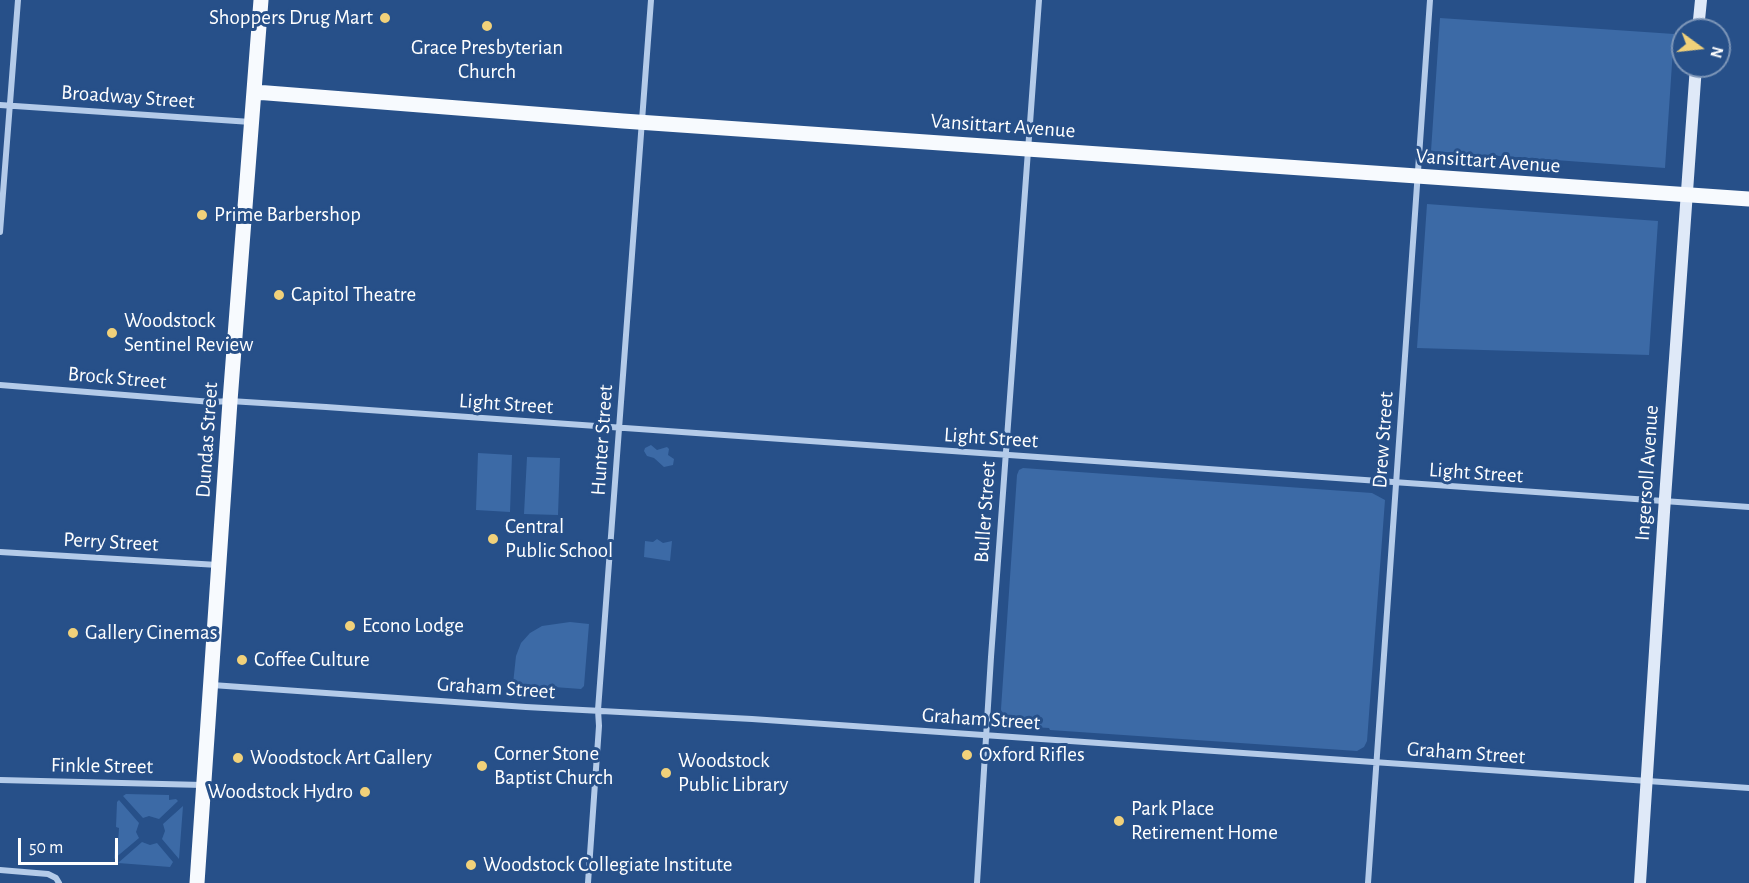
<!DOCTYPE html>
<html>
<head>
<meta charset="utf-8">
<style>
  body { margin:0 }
  #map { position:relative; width:1749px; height:883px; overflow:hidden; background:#275089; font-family:"Alegreya Sans",sans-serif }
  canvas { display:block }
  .north { position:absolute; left:1671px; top:18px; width:60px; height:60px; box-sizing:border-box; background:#275089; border:2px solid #7d96b8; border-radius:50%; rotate:105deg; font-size:16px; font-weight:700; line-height:24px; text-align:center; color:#fff }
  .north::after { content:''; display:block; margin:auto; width:21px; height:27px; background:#f1d17a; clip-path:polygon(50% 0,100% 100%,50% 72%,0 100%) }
  .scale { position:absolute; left:18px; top:838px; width:100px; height:27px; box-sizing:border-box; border:3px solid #fff; border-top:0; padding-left:8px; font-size:18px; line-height:21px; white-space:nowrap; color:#fff; -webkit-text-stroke:4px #275089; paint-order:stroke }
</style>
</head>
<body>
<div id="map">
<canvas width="1749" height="883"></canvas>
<div class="north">N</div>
<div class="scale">50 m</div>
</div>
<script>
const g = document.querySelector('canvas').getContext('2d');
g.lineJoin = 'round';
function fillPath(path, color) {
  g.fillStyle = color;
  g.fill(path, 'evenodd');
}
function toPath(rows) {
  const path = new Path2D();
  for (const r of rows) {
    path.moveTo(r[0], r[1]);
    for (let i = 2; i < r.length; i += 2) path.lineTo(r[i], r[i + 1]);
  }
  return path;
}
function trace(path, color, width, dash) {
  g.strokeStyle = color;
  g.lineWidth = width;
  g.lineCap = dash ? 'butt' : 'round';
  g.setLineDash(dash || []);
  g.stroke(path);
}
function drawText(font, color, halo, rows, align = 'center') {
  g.font = font + ' "Alegreya Sans",sans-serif';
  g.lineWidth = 6;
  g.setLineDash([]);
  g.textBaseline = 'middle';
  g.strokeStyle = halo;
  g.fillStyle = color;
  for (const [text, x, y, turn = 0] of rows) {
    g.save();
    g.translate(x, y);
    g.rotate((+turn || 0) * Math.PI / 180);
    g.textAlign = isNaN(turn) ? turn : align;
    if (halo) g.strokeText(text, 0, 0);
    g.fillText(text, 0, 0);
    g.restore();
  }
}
fillPath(toPath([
  [1440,18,1674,34,1665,168,1431,151],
  [1427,204,1658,221,1649,355,1417,348],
  [651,445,657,450,667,447,669,449,668,455,674,459,673,465,664,467,654,458,647,456,644,451,645,448],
  [478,453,512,455,510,512,476,510],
  [527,457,560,458,558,515,524,514],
  [1023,468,1372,493,1385,500,1367,741,1364,747,1357,751,1050,730,1049,728,1016,726,1008,723,1002,716,1001,709,1017,475,1019,470],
  [657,539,663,543,672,541,670,561,644,557,645,541,653,542],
  [570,622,589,624,584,686,581,689,513,684,516,656,521,643,530,633,542,626],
  [126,794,169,795,169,800,176,799,178,801,159,819,149,816,143,818,123,796],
  [119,800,139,823,136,832,139,838,114,859,115,845,118,845,119,828,116,827,117,802],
  [183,806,179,859,162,839,165,831,163,824],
  [142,842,150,845,157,843,173,862,170,867,118,863]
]), '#3c6aa6');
trace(toPath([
  [0,105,251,122],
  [0,232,18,0],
  [0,385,212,402,230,401,326,407,1749,507],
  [0,552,218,565],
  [212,685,526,707,752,719,1749,788],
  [0,780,203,785],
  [0,870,48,874,56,878,59,883],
  [588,883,599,726,598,710,651,0],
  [977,883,991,657,1039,0],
  [1368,883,1430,0]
]), '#b4cbe9', 6);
trace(toPath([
  [1698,30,1701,0],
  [1640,883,1664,512,1696,66]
]), '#dfe9f8', 12);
trace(toPath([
  [255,92,623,121,1749,199],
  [197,883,230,401,261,0]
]), '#f7fafe', 15);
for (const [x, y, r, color] of [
  [385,18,6,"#f1d17a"],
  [487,26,6,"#f1d17a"],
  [202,215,6,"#f1d17a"],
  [279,295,6,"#f1d17a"],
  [112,333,6,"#f1d17a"],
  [493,539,6,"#f1d17a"],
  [350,626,6,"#f1d17a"],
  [73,633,6,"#f1d17a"],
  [242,660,6,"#f1d17a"],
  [967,755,6,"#f1d17a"],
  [238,758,6,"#f1d17a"],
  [482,766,6,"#f1d17a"],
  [666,773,6,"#f1d17a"],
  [365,792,6,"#f1d17a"],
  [1119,821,6,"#f1d17a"],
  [471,865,6,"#f1d17a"]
]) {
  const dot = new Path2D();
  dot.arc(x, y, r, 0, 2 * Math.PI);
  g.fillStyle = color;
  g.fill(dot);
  trace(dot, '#275089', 2);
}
drawText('21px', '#fff', '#275089', [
  ["Shoppers Drug Mart",373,18,"right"],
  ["Grace Presbyterian",487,48,"center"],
  ["Church",487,72,"center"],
  ["Prime Barbershop",214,215],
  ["Capitol Theatre",291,295],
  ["Woodstock",124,321],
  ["Sentinel Review",124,345],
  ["Central",505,527],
  ["Public School",505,551],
  ["Econo Lodge",362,626],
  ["Gallery Cinemas",85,633],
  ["Coffee Culture",254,660],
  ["Corner Stone",494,754],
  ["Baptist Church",494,778],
  ["Oxford Rifles",979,755],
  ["Woodstock Art Gallery",250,758],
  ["Woodstock",678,761],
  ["Public Library",678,785],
  ["Woodstock Hydro",353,792,"right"],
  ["Park Place",1131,809],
  ["Retirement Home",1131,833],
  ["Woodstock Collegiate Institute",483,865]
], 'left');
drawText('21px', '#fff', '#275089', [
  ["Broadway Street",128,97,4],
  ["Vansittart Avenue",1003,126,4],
  ["Vansittart Avenue",1488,161,4],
  ["Brock Street",117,378,5],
  ["Light Street",506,404,4],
  ["Light Street",991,438,4],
  ["Dundas Street",207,440,-86],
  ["Hunter Street",602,440,-86],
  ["Drew Street",1383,440,-86],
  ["Light Street",1476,473,4],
  ["Ingersoll Avenue",1647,473,-86],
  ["Buller Street",985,512,-86],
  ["Perry Street",111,542,3],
  ["Graham Street",496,688,4],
  ["Graham Street",981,719,4],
  ["Graham Street",1466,753,4],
  ["Finkle Street",102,766,1]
]);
</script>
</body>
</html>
